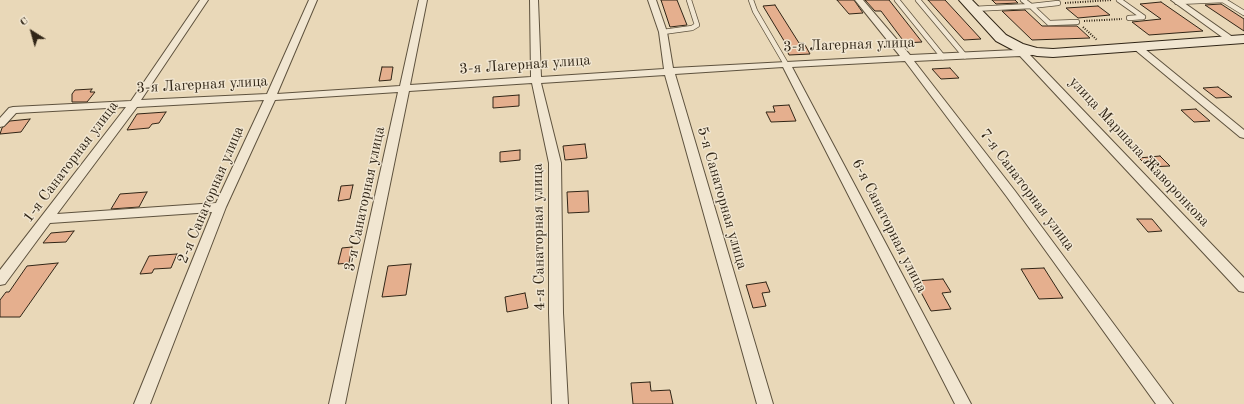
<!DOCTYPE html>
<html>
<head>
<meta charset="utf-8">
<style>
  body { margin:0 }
  #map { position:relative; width:1244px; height:404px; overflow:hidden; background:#e9d8b8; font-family:"Old Standard TT",serif }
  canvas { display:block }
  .north { position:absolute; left:12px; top:12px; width:40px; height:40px; -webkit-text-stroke:3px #f1e6d1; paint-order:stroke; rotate:323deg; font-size:11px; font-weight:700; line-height:16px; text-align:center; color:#302516 }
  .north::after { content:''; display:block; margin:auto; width:14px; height:18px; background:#302516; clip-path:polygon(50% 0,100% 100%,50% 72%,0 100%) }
</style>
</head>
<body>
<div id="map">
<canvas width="1244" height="404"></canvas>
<div class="north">С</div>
</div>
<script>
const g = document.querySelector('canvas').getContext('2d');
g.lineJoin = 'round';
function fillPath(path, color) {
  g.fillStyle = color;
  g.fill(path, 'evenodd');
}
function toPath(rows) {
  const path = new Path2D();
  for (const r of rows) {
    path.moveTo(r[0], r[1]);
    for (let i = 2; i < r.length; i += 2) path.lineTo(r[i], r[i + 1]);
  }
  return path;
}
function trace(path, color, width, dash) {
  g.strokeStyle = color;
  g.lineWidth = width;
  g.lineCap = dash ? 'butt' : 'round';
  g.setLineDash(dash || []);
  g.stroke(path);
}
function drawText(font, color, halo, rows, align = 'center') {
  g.font = font + ' "Old Standard TT",serif';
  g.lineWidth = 3;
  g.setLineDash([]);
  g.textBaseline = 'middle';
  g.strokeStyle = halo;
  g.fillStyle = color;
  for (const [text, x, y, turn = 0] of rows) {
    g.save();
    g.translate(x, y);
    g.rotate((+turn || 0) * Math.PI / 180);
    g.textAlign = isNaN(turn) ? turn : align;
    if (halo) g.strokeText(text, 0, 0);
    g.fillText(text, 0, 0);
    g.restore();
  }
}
const building = toPath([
  [661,0,677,0,687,25,670,27,661,0],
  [837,0,854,0,863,13,849,14,837,0],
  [865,0,889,0,922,42,905,43,881,11,875,11,865,0],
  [928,0,945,0,981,39,964,40,928,0],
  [992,0,1015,0,1018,3,996,4,992,0],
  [1161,2,1203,31,1149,35,1132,22,1161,19,1140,4,1161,2],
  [1221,4,1244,19,1244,31,1205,5,1221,4],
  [775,5,799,43,804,43,810,54,789,55,784,44,786,44,763,6,775,5],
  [1098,6,1110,15,1078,18,1066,8,1098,6],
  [1025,10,1042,26,1077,26,1090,38,1032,40,1002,11,1025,10],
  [382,67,393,67,391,80,379,81,382,67],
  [950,68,959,78,941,79,932,69,950,68],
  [1218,87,1232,97,1216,98,1203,88,1218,87],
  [92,89,90,92,95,92,87,102,72,102,72,94,75,90,92,89],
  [519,95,519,106,493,108,493,97,519,95],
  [789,105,796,121,771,122,766,112,775,112,773,106,789,105],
  [1196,109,1210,121,1194,122,1181,110,1196,109],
  [166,112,159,123,152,124,149,128,127,130,137,114,166,112],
  [30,119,21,132,0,134,2,128,10,121,30,119],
  [585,144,587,158,565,160,563,146,585,144],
  [520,150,520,160,500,162,500,152,520,150],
  [1160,156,1170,166,1148,167,1139,158,1160,156],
  [353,185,350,199,338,201,341,186,353,185],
  [588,191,589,212,568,213,567,192,588,191],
  [147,192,139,207,111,209,120,194,147,192],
  [1137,219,1152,219,1162,231,1148,232,1137,219],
  [74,231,66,242,43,243,51,233,74,231],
  [352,247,349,263,338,264,342,248,352,247],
  [177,254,171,268,154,269,152,273,140,274,149,256,177,254],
  [58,263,20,317,0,317,0,300,6,292,9,292,27,266,58,263],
  [411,264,406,295,382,297,388,266,411,264],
  [1044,268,1063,298,1039,299,1021,269,1044,268],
  [943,279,951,292,942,293,951,309,931,311,915,281,943,279],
  [766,282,770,292,762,293,766,306,753,308,746,285,766,282],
  [525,293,528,308,507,312,505,297,525,293],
  [650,382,651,391,670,390,673,404,633,404,631,383,650,382]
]);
fillPath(building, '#e5af8e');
trace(building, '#302516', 1);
const lane = toPath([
  [751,0,755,11,786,64],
  [897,0,943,57],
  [918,0,965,56],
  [1023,0,1031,6,1058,3],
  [1119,0,1143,17],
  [1223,0,1244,13],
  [1177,2,1224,0],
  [973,9,1031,6,1049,23,1077,22],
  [1129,18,1143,17],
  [663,32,692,28,697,25,689,0]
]);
const street = toPath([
  [200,0,208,0,141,100,267,94,309,0,317,0,277,94,400,86,419,0,427,0,410,85,531,77,530,0,538,0,541,77,664,69,659,32,648,0,656,0,667,32,673,68,900,56,855,0,863,0,910,55,1016,50,1017,48,1020,47,1025,50,1042,50,1044,52,1042,54,1030,55,1244,278,1244,292,1239,291,1020,56,914,61,1015,191,1173,404,1156,404,1007,197,905,61,792,67,971,404,955,404,783,67,675,74,773,404,757,404,665,75,541,83,561,163,563,313,568,404,552,404,549,313,549,163,532,83,409,91,345,404,329,404,398,92,275,100,226,207,150,404,134,404,212,212,50,223,5,284,0,285,0,270,126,107,16,113,4,126,0,127,0,118,9,108,13,107,131,101,200,0],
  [264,100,216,203,57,214,137,107,264,100],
  [1171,0,1180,0,1237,40,1235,42,1229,42,1171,0],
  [1137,44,1140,45,1244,130,1244,138,1240,137,1134,49,1132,47,1137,44]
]);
const secondary = toPath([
  [959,0,972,0,1006,35,1023,44,1037,48,1053,49,1244,35,1244,43,1053,57,1037,56,1013,50,996,41,959,0]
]);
trace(lane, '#5e523e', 6);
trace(street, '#5e523e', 2);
trace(secondary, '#302516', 2);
trace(toPath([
  [1065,3,1112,0],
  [1084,21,1122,19],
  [1083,27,1097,40]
]), '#302516', 2, [1, 1.5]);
trace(lane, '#f1e6d1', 4.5);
fillPath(street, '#f1e6d1');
fillPath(secondary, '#f1e6d1');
drawText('15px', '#302516', '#f1e6d1', [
  ["3-я Лагерная улица",849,45,-2],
  ["3-я Лагерная улица",525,65,-4],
  ["3-я Лагерная улица",202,85,-3],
  ["улица Маршала Жаворонкова",1139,152,47],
  ["1-я Санаторная улица",71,162,-53],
  ["7-я Санаторная улица",1027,190,53],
  ["2-я Санаторная улица",211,195,-67],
  ["5-я Санаторная улица",722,198,74],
  ["3-я Санаторная улица",365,199,-78],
  ["6-я Санаторная улица",889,226,63],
  ["4-я Санаторная улица",539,237,-91]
]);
</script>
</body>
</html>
